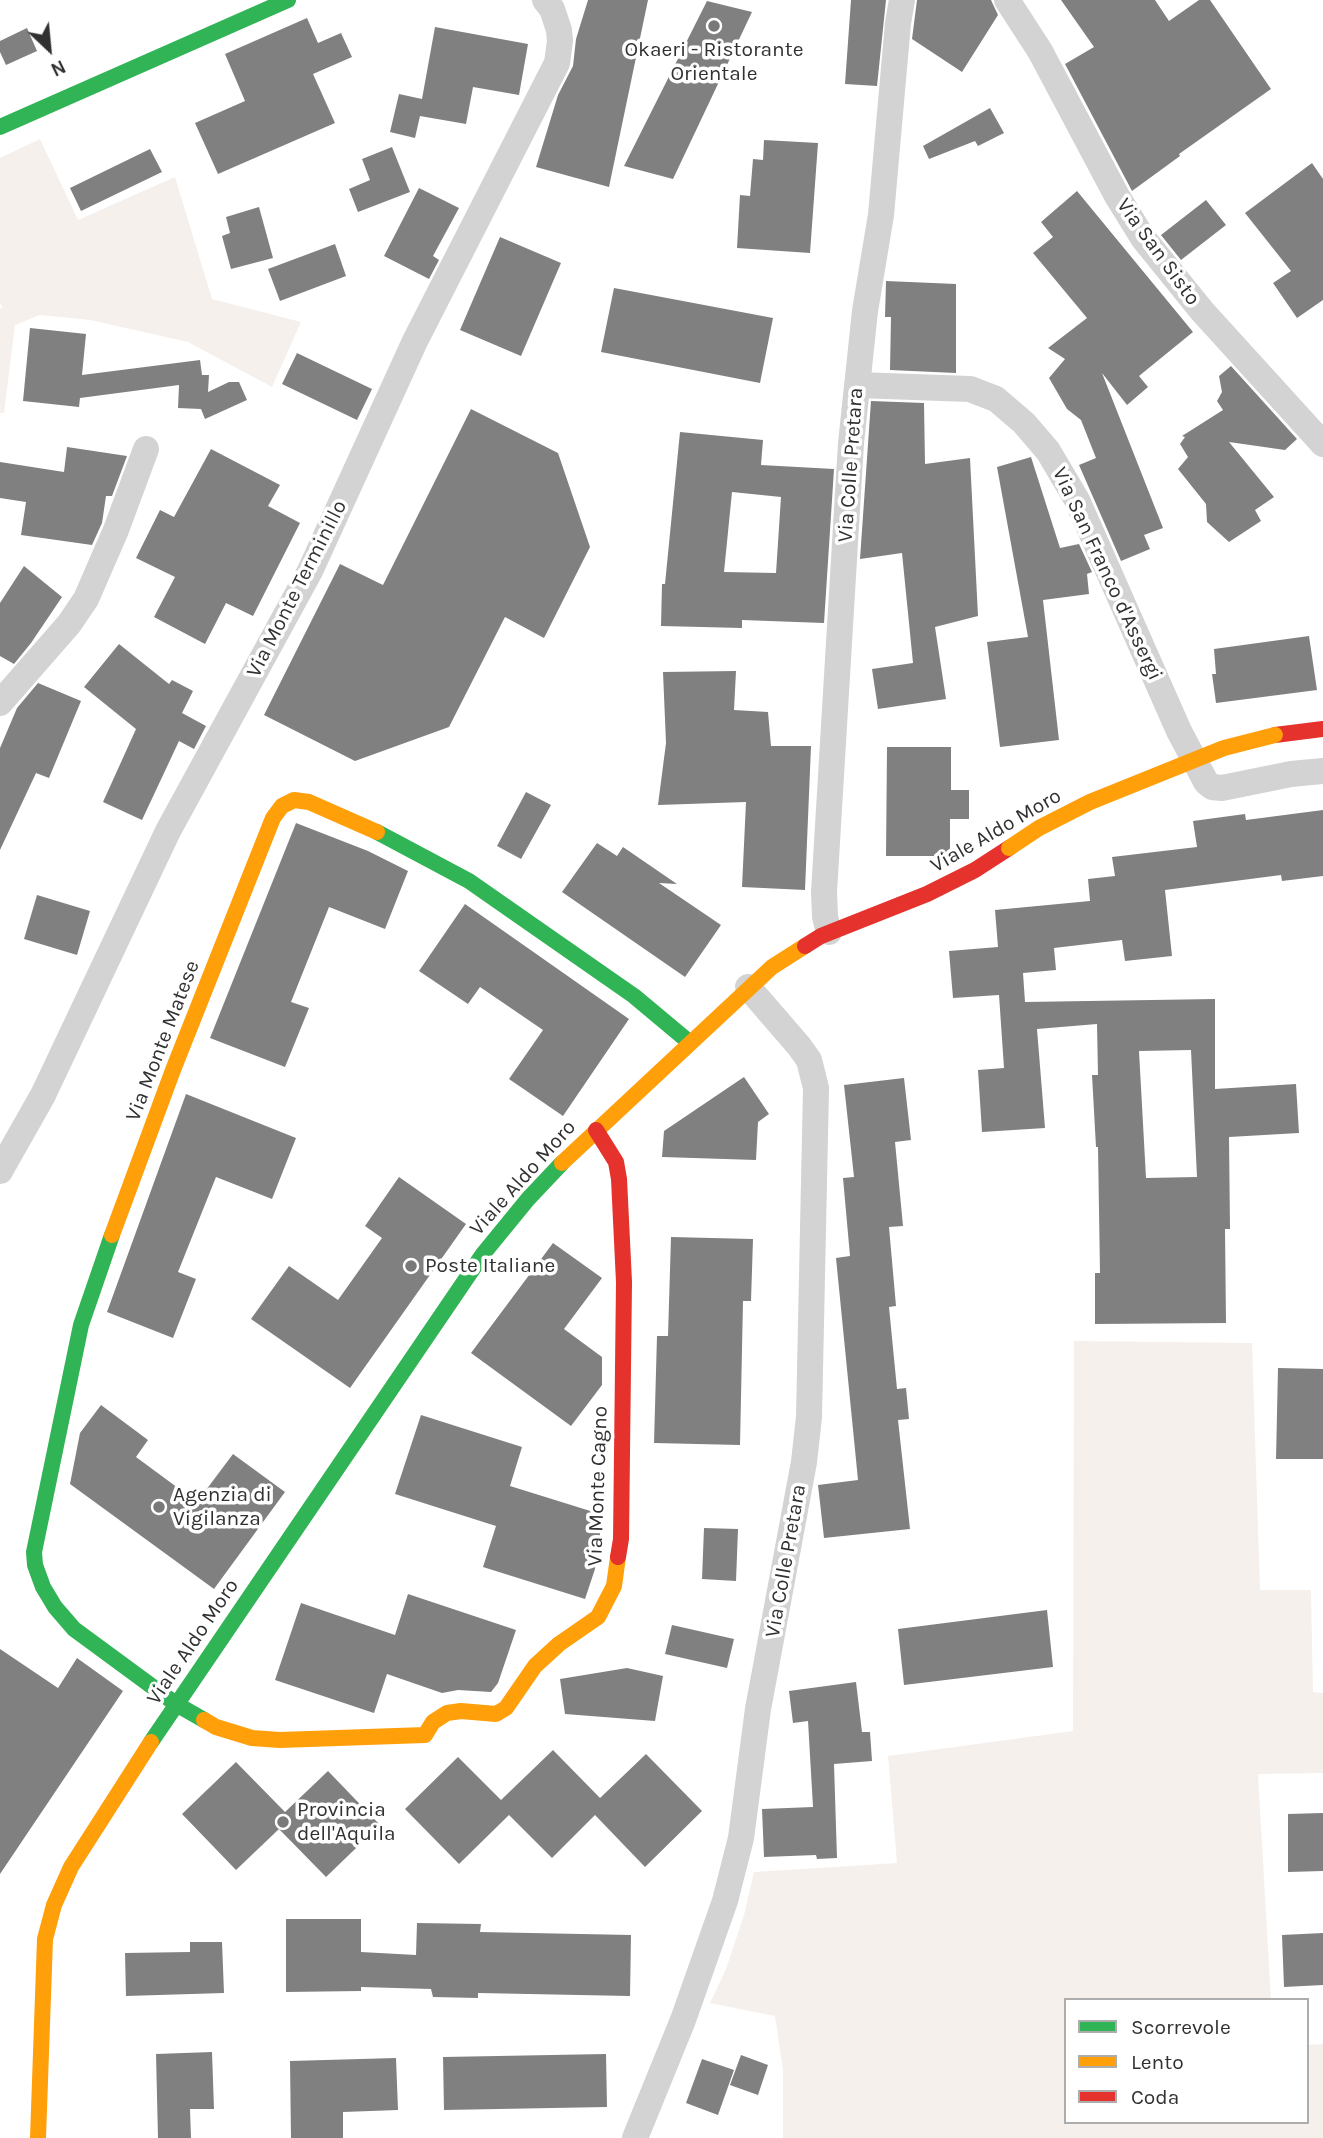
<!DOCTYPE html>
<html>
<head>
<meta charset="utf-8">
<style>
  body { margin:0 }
  #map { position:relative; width:1323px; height:2138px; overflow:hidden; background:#fff; font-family:Karla,sans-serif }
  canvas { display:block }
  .legend { position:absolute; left:1064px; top:1998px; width:245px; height:126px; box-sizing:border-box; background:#fff; border:2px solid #adadad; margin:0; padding:9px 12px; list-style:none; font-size:21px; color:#313131 }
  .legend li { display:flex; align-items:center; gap:14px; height:35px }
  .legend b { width:35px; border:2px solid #adadad }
  .north { position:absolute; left:14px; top:14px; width:70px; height:70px; -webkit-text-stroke:5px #fff; paint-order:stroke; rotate:154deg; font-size:19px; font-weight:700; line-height:28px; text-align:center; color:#313131 }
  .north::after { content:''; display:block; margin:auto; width:24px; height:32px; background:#313131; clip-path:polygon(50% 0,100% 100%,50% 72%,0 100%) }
</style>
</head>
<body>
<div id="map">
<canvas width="1323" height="2138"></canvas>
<ul class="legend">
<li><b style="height:9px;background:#30b455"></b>Scorrevole</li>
<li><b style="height:9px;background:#ff9f0a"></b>Lento</li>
<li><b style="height:9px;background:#e5322d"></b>Coda</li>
</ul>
<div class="north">N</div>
</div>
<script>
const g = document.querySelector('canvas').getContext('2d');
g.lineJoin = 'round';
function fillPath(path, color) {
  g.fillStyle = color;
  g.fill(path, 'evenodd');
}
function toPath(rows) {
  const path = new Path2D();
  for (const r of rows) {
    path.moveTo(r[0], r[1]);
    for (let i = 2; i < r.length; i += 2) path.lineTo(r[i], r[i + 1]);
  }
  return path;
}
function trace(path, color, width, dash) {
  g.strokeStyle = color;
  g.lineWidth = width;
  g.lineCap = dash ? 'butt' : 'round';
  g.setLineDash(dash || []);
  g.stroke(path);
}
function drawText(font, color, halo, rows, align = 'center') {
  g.font = font + ' Karla,sans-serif';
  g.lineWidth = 7;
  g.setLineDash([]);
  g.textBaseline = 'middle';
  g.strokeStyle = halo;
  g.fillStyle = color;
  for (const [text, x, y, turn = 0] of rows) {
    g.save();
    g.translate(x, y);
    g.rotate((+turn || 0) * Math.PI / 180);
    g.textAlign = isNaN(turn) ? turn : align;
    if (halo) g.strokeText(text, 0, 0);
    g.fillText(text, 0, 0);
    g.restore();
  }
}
fillPath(toPath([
  [40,139,78,220,175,177,212,299,301,322,272,387,188,342,90,320,40,315,15,325,4,413,0,413,0,309,2,307,0,303,0,158],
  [1074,1341,1252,1343,1260,1590,1311,1590,1313,1692,1323,1693,1323,1773,1258,1774,1271,2000,1066,2000,1066,2122,1307,2122,1307,2045,1323,2044,1323,2138,783,2138,783,2070,775,2016,710,2003,726,1969,744,1915,754,1872,897,1863,888,1756,1073,1731]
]), '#f6f0ed');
fillPath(toPath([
  [588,0,648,0,609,187,536,167,558,95,573,66,576,39],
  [851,0,886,0,877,86,845,84],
  [917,0,991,0,998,15,962,72,912,39],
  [1061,0,1155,0,1169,21,1199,0,1210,0,1271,89,1179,154,1180,156,1132,191,1065,64,1094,47],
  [707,1,752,12,673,179,624,166],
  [307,18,318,43,341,33,352,57,313,74,335,123,218,174,195,123,245,101,225,54],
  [435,27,528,44,519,95,473,87,466,124,420,116,415,138,390,132,399,94,422,99],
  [27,28,37,51,6,65,0,52,0,41],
  [990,108,1004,133,978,146,975,141,929,159,923,146],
  [764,140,818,143,810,253,737,248,740,195,750,196,753,159,763,160],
  [392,147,410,192,358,212,349,189,370,180,362,159],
  [150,149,162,172,81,211,70,188],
  [1312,163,1323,179,1323,300,1297,318,1273,283,1291,271,1245,213],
  [419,188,459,208,433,256,439,260,429,279,384,256],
  [1077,191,1193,332,1139,376,1148,387,1127,405,1102,373,1163,528,1144,535,1150,549,1121,561,1079,465,1096,458,1081,420,1067,409,1049,378,1065,359,1048,348,1087,318,1033,253,1053,237,1041,222],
  [1206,200,1226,225,1181,260,1161,235],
  [259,207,273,258,231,269,222,236,230,233,226,217],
  [500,237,561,263,521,356,460,330],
  [335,244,346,276,280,301,268,269],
  [886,281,956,284,956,373,890,370,891,317,885,317],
  [614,288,773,318,760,383,601,352],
  [30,328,86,334,82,375,200,360,202,375,209,375,208,392,229,382,239,382,247,400,205,419,201,409,178,408,179,385,80,398,79,407,23,401],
  [297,353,372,389,357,420,282,384],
  [1231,366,1297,439,1285,450,1229,442,1274,497,1255,510,1261,521,1229,542,1207,522,1206,504,1178,469,1188,457,1180,444,1185,437,1182,436,1223,410,1217,401,1222,392,1219,376],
  [871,401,924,403,925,464,970,458,978,616,935,627,946,699,878,709,872,669,913,663,902,553,860,559],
  [471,409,558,453,590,547,544,638,505,617,449,727,355,761,264,715,340,564,383,585],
  [680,432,763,440,761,465,834,469,824,623,742,620,742,628,661,626,662,584,665,584],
  [732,492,781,497,776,573,724,572],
  [67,447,127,456,112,496,106,496,102,523,92,545,21,535,26,502,0,498,0,462,64,472],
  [211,449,280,485,268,506,300,523,253,616,226,603,205,644,154,617,175,577,136,558,160,510,174,517],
  [1031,457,1060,548,1079,544,1092,572,1087,574,1089,594,1043,600,1059,740,1000,747,987,642,1028,637,997,467],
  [24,566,62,597,31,643,14,664,0,656,0,603],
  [1309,636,1317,690,1216,703,1212,674,1216,674,1214,649],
  [119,644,169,684,172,680,193,691,182,713,206,726,194,749,179,741,142,820,103,802,136,729,84,687],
  [736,671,734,710,768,712,771,746,811,746,805,890,742,887,746,802,658,805,666,743,663,672],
  [38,683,81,701,49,778,36,773,0,850,0,748,17,708],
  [887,747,951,747,951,790,969,790,969,819,950,819,950,856,886,856],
  [526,792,551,805,521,859,497,846],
  [1323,810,1323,876,1282,881,1281,875,1165,890,1172,956,1125,961,1122,940,1054,948,1056,970,1023,973,1025,1002,1215,999,1215,1089,1296,1084,1299,1133,1229,1137,1230,1229,1225,1229,1226,1323,1095,1324,1095,1273,1100,1273,1098,1147,1096,1147,1092,1075,1098,1075,1097,1024,1037,1029,1045,1128,982,1132,978,1070,1004,1068,999,995,953,998,949,951,998,947,995,910,1090,901,1088,879,1115,876,1112,857,1197,847,1193,821,1245,814,1246,820],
  [1191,1050,1197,1177,1146,1178,1139,1051],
  [296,823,368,851,408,871,385,929,329,907,291,1002,309,1008,285,1067,210,1038],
  [597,843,617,856,623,847,677,884,659,883,721,925,685,977,562,892],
  [37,895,90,911,77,955,24,939],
  [465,904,629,1019,563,1116,509,1079,543,1030,480,987,468,1004,419,971],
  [744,1077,769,1114,758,1122,756,1160,662,1157,664,1131],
  [904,1078,911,1140,895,1142,903,1226,889,1227,896,1306,889,1307,897,1389,906,1388,909,1419,898,1420,910,1529,824,1538,818,1485,858,1480,836,1258,850,1256,843,1178,854,1177,844,1085],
  [186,1094,296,1138,272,1199,216,1177,178,1272,196,1279,173,1338,107,1312],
  [399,1177,466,1224,350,1388,251,1319,289,1266,338,1300,382,1238,365,1226],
  [671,1237,753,1239,751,1301,743,1301,740,1445,654,1443,657,1336,668,1336],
  [553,1243,602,1278,564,1329,602,1357,602,1385,571,1426,471,1353],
  [1278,1368,1323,1369,1323,1459,1276,1459],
  [101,1405,148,1440,136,1457,197,1502,233,1454,285,1492,214,1589,70,1484,80,1433],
  [421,1415,522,1447,510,1486,600,1514,600,1537,595,1569,585,1599,483,1567,496,1526,395,1494],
  [704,1528,738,1529,736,1581,702,1579],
  [408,1594,516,1630,498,1683,491,1692,458,1690,442,1693,387,1674,374,1713,275,1680,301,1603,395,1635],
  [1047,1610,1053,1667,904,1685,898,1629],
  [672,1625,734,1639,727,1668,665,1654],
  [0,1649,58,1688,77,1658,123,1691,0,1874],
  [627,1668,663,1676,655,1721,565,1714,560,1679],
  [856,1682,862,1732,870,1732,872,1761,834,1764,837,1858,817,1859,816,1855,764,1857,762,1809,813,1807,808,1721,793,1723,789,1691],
  [553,1750,600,1798,646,1754,702,1811,645,1867,595,1815,552,1858,509,1815,459,1864,405,1809,458,1757,501,1800],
  [236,1762,285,1812,328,1771,380,1825,326,1877,279,1829,236,1870,182,1814],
  [1323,1813,1323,1871,1288,1872,1288,1814],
  [286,1919,361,1919,361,1952,416,1955,417,1923,481,1924,480,1932,631,1935,630,1996,478,1993,478,1998,433,1997,431,1989,361,1987,361,1991,286,1992],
  [1323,1933,1323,1985,1284,1987,1282,1935],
  [190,1942,222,1942,224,1993,126,1996,125,1953,190,1952],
  [212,2052,214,2109,190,2109,191,2138,158,2138,156,2054],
  [606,2054,607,2107,444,2110,443,2057],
  [741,2055,768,2065,758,2095,730,2085],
  [396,2058,398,2110,343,2112,343,2138,291,2138,290,2061],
  [702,2059,734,2070,718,2115,686,2103]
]), '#808080');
trace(toPath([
  [1007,0,1040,51,1117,196,1143,238,1202,311,1323,444],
  [857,385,970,389,996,399,1024,423,1048,451,1077,500,1179,731,1206,782,1212,787,1222,788,1291,774,1323,771],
  [0,703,69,624,86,599,116,530,146,449],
  [829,932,825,917,824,892,851,443,865,311,881,215,898,23,902,0],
  [0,1171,43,1095,168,831,310,571,415,341,557,63,560,41,559,30,552,9,545,0],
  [635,2138,683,2020,725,1901,741,1838,758,1709,804,1462,809,1417,816,1088,809,1060,799,1046,748,987]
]), '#d3d3d3', 26);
trace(toPath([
  [0,127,288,0],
  [377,832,469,881,634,996,689,1042],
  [112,1235,81,1325,34,1552,35,1565,43,1587,55,1607,74,1629,176,1704,204,1720],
  [151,1742,483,1254,528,1199,562,1163]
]), '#30b455', 16);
trace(toPath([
  [562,1163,772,967,805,946],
  [112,1235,173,1070,273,818,282,806,294,800,309,802,377,832],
  [204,1720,216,1727,252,1738,280,1740,425,1735,433,1722,447,1713,461,1711,496,1714,506,1708,535,1666,559,1644,598,1617,614,1586,618,1557],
  [38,2138,45,1939,54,1905,71,1867,151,1742]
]), '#ff9f0a', 16);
trace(toPath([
  [1275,735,1323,729],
  [805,946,821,936,927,894,975,870,1009,848],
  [596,1130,616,1162,619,1179,624,1282,621,1539,618,1557]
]), '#e5322d', 16);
trace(toPath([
  [1009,848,1039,828,1090,802,1224,748,1275,735]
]), '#ff9f0a', 16);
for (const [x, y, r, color] of [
  [714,26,7,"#797979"],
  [411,1266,7,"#797979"],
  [159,1507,7,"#797979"],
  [283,1822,7,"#797979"]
]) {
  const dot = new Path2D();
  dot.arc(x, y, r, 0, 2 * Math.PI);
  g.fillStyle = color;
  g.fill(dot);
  trace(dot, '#fff', 2.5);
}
drawText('21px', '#313131', '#fff', [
  ["Okaeri - Ristorante",714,50,"center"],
  ["Orientale",714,74,"center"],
  ["Poste Italiane",425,1266],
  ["Agenzia di",173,1495],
  ["Vigilanza",173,1519],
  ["Provincia",297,1810],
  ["dell'Aquila",297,1834]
], 'left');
drawText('21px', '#313131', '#fff', [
  ["Via San Sisto",1158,252,54],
  ["Via Colle Pretara",851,465,-86],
  ["Via San Franco d'Assergi",1107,574,65],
  ["Via Monte Terminillo",297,589,-63],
  ["Viale Aldo Moro",996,831,-30],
  ["Via Monte Matese",163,1041,-69],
  ["Viale Aldo Moro",523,1178,-48],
  ["Via Monte Cagno",598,1486,-88],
  ["Via Colle Pretara",786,1561,-80],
  ["Viale Aldo Moro",193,1642,-56]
]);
</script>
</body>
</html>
